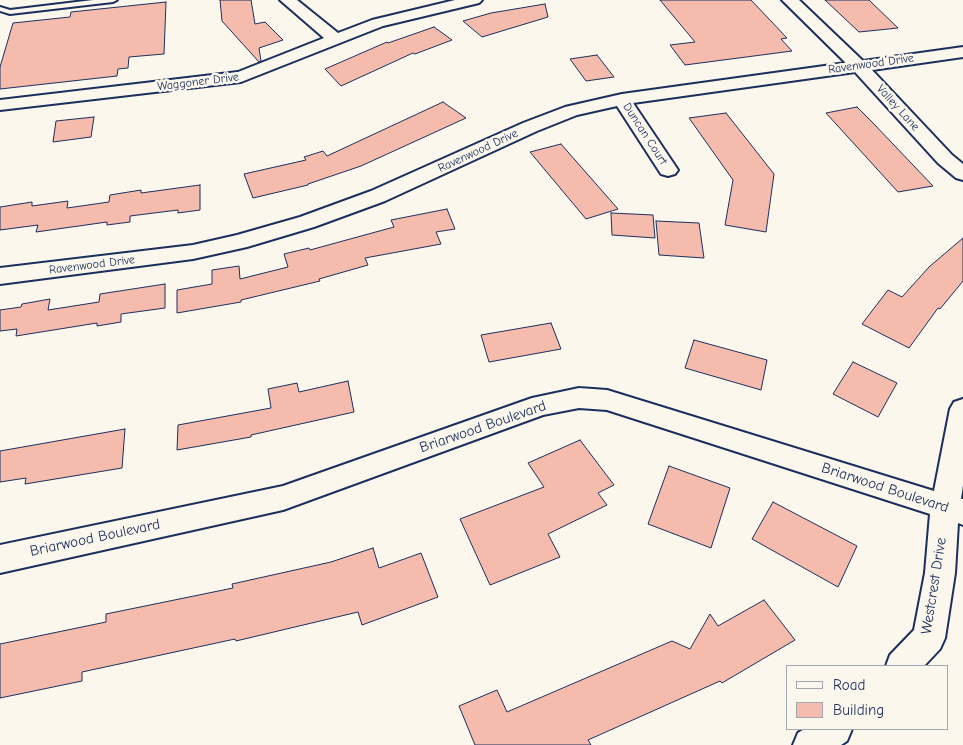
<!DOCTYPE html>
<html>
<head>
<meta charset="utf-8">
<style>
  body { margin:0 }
  #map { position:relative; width:963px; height:745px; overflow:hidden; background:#fbf7ec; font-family:"Comic Neue",sans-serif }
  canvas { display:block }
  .legend { position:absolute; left:786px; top:665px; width:162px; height:65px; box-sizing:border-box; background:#fbf7ec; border:1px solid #a1a7b3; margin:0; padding:6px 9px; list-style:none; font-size:15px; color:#1b2f5e }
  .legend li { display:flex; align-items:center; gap:10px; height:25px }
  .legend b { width:25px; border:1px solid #a1a7b3 }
</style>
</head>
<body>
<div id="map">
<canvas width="963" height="745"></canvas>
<ul class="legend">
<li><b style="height:6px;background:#fbf7ec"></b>Road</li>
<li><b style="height:14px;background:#f5bcad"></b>Building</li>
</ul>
</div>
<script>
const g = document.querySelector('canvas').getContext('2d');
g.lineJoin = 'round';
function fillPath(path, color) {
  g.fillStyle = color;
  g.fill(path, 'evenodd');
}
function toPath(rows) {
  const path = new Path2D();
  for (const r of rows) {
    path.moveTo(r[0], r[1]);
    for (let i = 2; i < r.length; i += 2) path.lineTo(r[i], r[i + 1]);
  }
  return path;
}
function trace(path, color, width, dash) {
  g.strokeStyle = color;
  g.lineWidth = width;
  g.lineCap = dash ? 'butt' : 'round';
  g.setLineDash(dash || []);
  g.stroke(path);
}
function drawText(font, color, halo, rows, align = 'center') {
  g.font = font + ' "Comic Neue",sans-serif';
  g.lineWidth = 5;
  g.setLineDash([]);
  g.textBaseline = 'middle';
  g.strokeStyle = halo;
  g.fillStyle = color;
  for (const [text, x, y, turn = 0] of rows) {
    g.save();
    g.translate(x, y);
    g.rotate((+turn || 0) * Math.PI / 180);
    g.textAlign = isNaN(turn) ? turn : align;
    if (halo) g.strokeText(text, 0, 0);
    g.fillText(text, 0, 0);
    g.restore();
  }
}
const building = toPath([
  [220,0,251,0,255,24,265,22,283,40,259,48,261,61,259,62,222,21,220,0],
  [660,0,751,0,787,38,781,39,792,51,685,65,670,45,695,42,660,0],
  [825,0,869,0,898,28,859,32,825,0],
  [166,2,164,54,129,57,128,68,118,69,117,76,0,89,0,67,13,23,70,17,71,12,166,2],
  [545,4,548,17,482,37,463,21,491,13,545,4],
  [434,27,452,40,415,54,413,53,341,86,325,69,387,42,388,43,434,27],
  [597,55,614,77,586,81,570,59,597,55],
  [443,102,466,118,361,166,308,184,308,185,253,198,244,174,306,160,304,157,323,151,327,156,443,102],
  [857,107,873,123,933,186,898,192,826,113,857,107],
  [726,113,774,174,766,232,725,225,733,180,689,118,726,113],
  [94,117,91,137,53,142,56,121,94,117],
  [561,144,618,209,586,219,530,152,561,144],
  [200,185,200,210,178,213,178,210,130,216,130,222,107,225,107,222,36,232,38,225,0,230,0,207,32,202,32,206,68,201,67,208,109,202,110,195,141,190,141,193,200,185],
  [447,209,455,229,436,232,441,244,365,258,368,265,319,279,320,281,241,300,241,302,177,313,177,290,212,284,212,270,239,266,240,279,288,267,284,254,309,248,310,250,394,227,391,220,447,209],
  [611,213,653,215,655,238,612,235,611,213],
  [656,221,699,223,704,258,659,255,656,221],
  [963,238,963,281,940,309,938,308,909,348,862,324,888,290,902,297,929,267,963,238],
  [165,284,165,308,121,314,121,322,97,326,97,323,16,336,17,329,0,331,0,310,21,307,22,304,50,299,48,310,99,302,100,294,165,284],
  [551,323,561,349,489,362,481,335,551,323],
  [694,340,767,360,761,390,685,368,694,340],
  [853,362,897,383,878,417,833,394,853,362],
  [348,381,354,412,251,435,251,437,177,450,178,425,271,408,268,389,297,383,299,392,348,381],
  [125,429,122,468,25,484,26,478,0,482,0,451,125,429],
  [580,440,614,485,598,493,607,505,548,534,560,557,490,585,460,519,544,487,528,463,580,440],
  [669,466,730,488,711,548,648,524,669,466],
  [773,502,857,546,838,587,752,539,773,502],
  [373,548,379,568,421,553,438,597,362,625,358,612,236,641,235,639,82,672,82,681,0,698,0,644,106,622,106,614,233,588,232,584,331,562,373,548],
  [764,600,795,640,722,683,720,681,588,740,591,745,475,745,459,706,497,690,507,712,672,641,690,649,710,614,718,626,764,600]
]);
fillPath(building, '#f5bcad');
trace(building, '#1b2f5e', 1);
const service = toPath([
  [93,0,117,0,113,2,10,14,0,11,0,7,10,10,93,0]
]);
const minor = toPath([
  [280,0,297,0,338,33,372,20,455,0,482,0,479,3,383,26,241,82,0,110,0,100,238,72,324,38,280,0],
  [782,0,799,0,863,61,963,47,963,57,872,70,952,155,963,164,963,180,956,178,938,163,855,72,633,103,678,170,675,174,668,176,661,174,617,106,577,115,537,131,385,201,314,227,247,247,193,259,0,284,0,268,193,245,237,235,300,217,371,191,523,123,565,107,622,94,846,63,782,0],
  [579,388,607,390,934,491,950,409,954,402,963,399,963,485,961,499,963,499,963,525,958,523,955,573,945,638,940,649,924,666,886,666,890,655,914,630,925,573,930,514,607,410,579,408,543,415,283,510,0,573,0,545,283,486,532,398,579,388],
  [804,729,852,729,847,741,841,745,793,745,798,733,804,729]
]);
trace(service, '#1b2f5e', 4);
trace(minor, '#1b2f5e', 4);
fillPath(service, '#fbf7ec');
fillPath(minor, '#fbf7ec');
drawText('12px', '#1b2f5e', '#fbf7ec', [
  ["Ravenwood Drive",871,64,-8],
  ["Waggoner Drive",198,82,-7],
  ["Valley Lane",898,108,48],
  ["Duncan Court",645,134,57],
  ["Ravenwood Drive",478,151,-25],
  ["Ravenwood Drive",92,265,-7]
]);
drawText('15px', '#1b2f5e', '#fbf7ec', [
  ["Briarwood Boulevard",483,427,-19],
  ["Briarwood Boulevard",885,488,18],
  ["Briarwood Boulevard",95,538,-12],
  ["Westcrest Drive",934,586,-81]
]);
</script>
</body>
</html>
